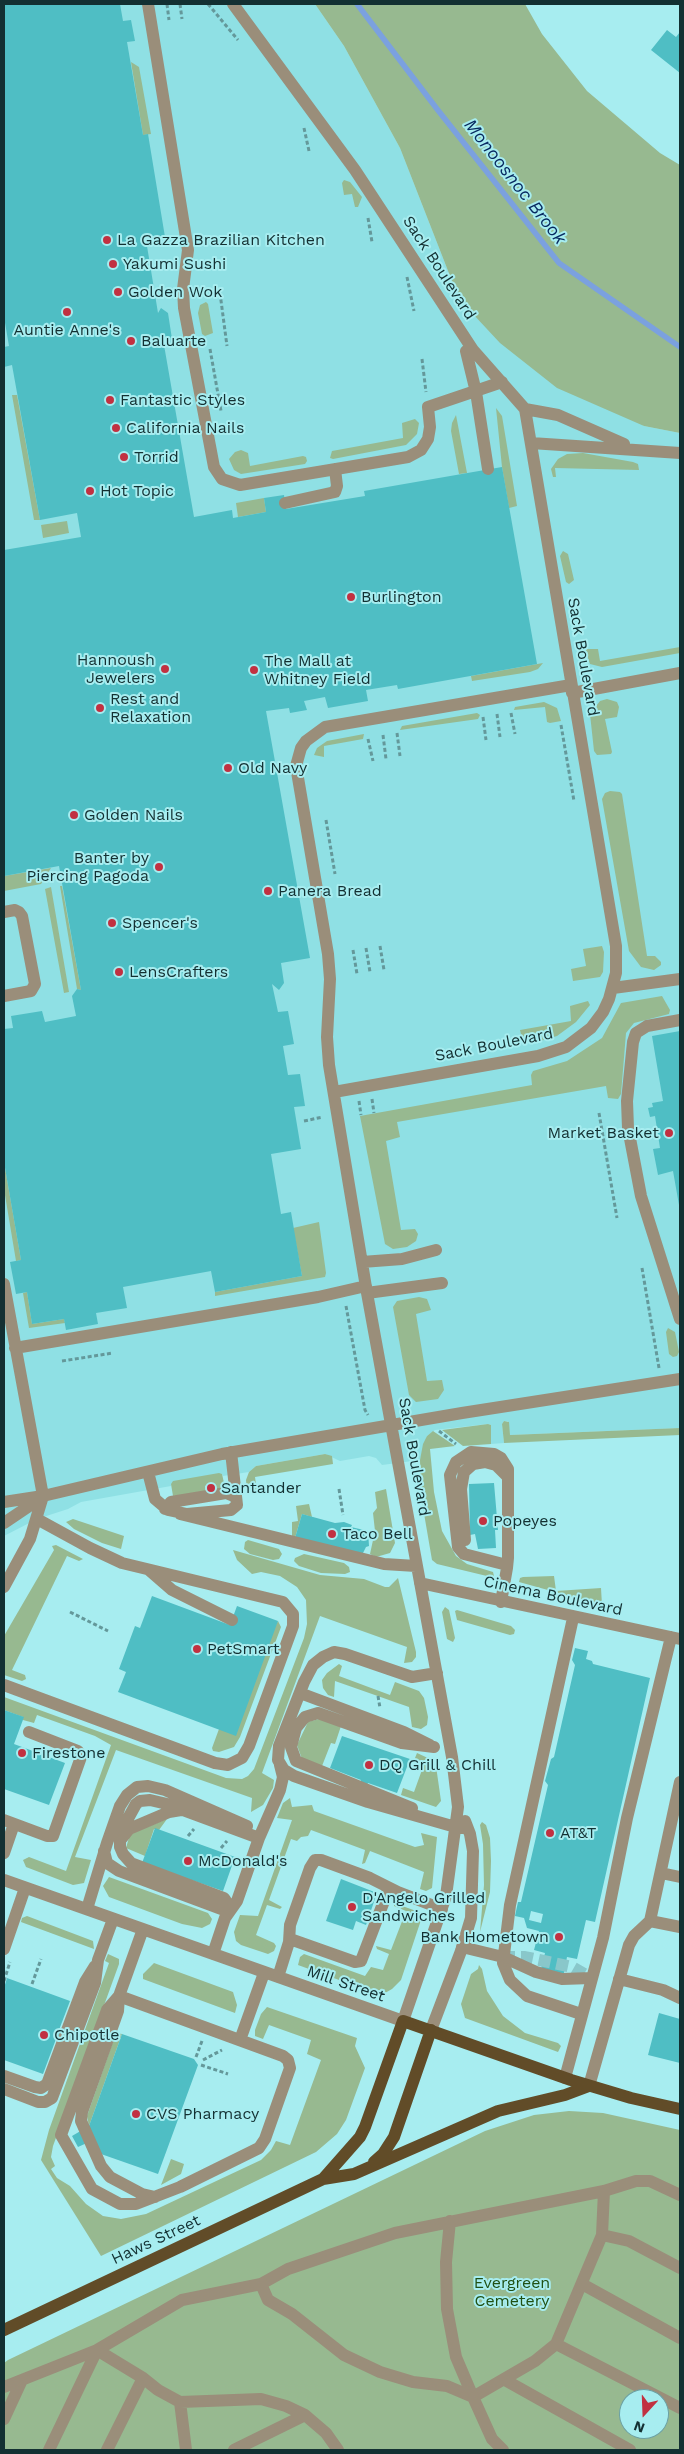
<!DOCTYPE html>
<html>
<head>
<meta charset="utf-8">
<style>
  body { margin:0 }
  #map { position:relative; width:684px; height:2454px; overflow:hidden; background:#a7edf0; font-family:"Work Sans",sans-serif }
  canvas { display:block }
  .frame { position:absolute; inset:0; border:5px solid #133032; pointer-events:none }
  .north { position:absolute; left:619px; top:2389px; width:50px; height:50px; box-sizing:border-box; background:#a7edf0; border:1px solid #6ca1a4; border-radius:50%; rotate:200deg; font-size:14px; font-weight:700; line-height:20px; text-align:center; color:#133032 }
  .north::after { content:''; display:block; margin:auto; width:18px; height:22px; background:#c13141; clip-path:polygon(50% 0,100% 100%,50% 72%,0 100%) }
</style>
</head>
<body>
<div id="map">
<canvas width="684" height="2454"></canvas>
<div class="frame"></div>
<div class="north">N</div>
</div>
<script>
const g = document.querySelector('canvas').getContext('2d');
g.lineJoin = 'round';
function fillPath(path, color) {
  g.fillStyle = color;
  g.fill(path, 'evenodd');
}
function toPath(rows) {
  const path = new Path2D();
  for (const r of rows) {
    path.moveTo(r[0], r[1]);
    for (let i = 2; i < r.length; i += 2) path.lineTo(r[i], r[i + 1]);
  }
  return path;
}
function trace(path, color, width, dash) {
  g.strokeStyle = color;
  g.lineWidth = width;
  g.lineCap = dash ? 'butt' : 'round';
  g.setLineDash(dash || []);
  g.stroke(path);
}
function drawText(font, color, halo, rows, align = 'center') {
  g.font = font + ' "Work Sans",sans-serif';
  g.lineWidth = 4;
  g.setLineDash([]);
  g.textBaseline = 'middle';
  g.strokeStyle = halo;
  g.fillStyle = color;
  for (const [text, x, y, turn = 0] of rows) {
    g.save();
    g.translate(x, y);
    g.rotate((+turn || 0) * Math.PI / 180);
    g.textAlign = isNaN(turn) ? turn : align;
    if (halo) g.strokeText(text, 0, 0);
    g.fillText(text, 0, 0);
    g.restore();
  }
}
fillPath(toPath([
  [4,4,315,4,344,46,400,148,459,299,644,426,680,433,680,1428,510,1435,508,1421,504,1421,502,1424,504,1443,491,1444,491,1425,488,1424,435,1430,427,1436,420,1460,382,1465,376,1458,369,1456,340,1461,325,1454,256,1466,249,1472,223,1476,222,1474,171,1484,171,1486,81,1502,68,1509,37,1519,4,1536]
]), '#8fe0e4');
fillPath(toPath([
  [315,4,525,4,542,34,587,91,660,153,680,165,680,433,644,426,557,388,500,343,459,299,400,148,344,46],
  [131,62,139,67,151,134,143,135],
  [344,180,350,182,362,197,358,207,355,207,352,194,344,195,342,183],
  [206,302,208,304,213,333,205,336,202,334,198,313,200,305],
  [12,395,17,395,40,520,34,520],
  [496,408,502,416,517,506,509,508,502,467],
  [456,415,467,473,459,474,451,431,452,423],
  [415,419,419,423,417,434,406,445,333,459,330,458,332,451,403,438,402,423],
  [241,450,248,453,250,466,303,456,306,457,307,461,305,464,241,474,234,470,229,459,235,452],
  [583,453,633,462,638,464,639,470,555,468,556,477,553,477,551,469,558,459,567,454],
  [264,498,266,512,238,517,236,503],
  [67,521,69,533,43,538,41,525],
  [563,551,568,554,574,580,569,584,566,582,560,556],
  [680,647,680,653,602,667,590,664,585,649,598,649,600,661],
  [543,663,538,669,530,672,472,681,471,676],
  [607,699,617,702,619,707,617,717,605,719,612,752,611,754,597,755,594,751,590,714,600,701],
  [544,702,557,708,561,721,550,723,547,722,545,707,514,710,515,707],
  [477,713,480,715,478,719,400,730,402,726],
  [364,734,363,739,324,746,324,757,314,755,317,748,327,741],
  [610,791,620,792,622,794,647,956,655,956,661,962,661,965,654,970,641,967,629,951,602,799,605,793],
  [51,868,41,884,4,891,4,876],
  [60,886,62,886,81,990,77,989],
  [51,887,69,992,64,993,45,889],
  [602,946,604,952,603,972,600,977,573,981,571,969,586,966,583,949],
  [662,996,670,1010,669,1014,634,1023,626,1033,621,1094,618,1099,608,1098,606,1086,397,1122,400,1137,386,1141,401,1230,415,1229,418,1234,416,1241,407,1247,393,1249,385,1244,360,1116,532,1085,531,1075,533,1071,567,1061,602,1038,621,1003],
  [588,1001,590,1005,576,1022,557,1036,537,1042,523,1043,520,1030,571,1021,570,1006],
  [4,1162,21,1260,16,1261,4,1189],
  [319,1222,326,1273,325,1277,215,1296,215,1292,302,1276,293,1228],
  [27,1292,32,1324,64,1319,65,1323,29,1328,23,1293],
  [419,1297,427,1299,431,1310,416,1314,427,1381,442,1380,444,1390,438,1399,416,1402,409,1395,393,1307,397,1301],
  [668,1328,675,1332,679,1352,677,1356,673,1357,669,1354,666,1332],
  [504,1421,509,1422,510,1435,680,1428,680,1435,504,1443,502,1424],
  [488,1424,491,1425,491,1444,463,1446,442,1430],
  [433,1431,455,1446,430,1449,434,1492,442,1531,456,1556,467,1564,493,1572,494,1576,491,1577,437,1564,432,1560,421,1496,420,1460,423,1444,427,1436],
  [325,1454,332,1456,333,1464,255,1477,257,1491,252,1493,247,1491,246,1480,249,1472,256,1466],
  [219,1473,222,1474,224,1483,222,1488,217,1491,215,1484,205,1486,206,1493,173,1496,171,1484,173,1481],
  [386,1489,395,1543,390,1553,376,1557,370,1554,375,1531,373,1513,377,1508,375,1492],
  [309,1504,312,1517,302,1514,295,1538,292,1537,292,1522,298,1521,296,1506],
  [73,1519,124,1536,121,1549,102,1543,74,1529,66,1522],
  [248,1540,279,1549,282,1554,279,1559,273,1560,250,1554,244,1549,245,1542],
  [56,1545,83,1559,79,1561,67,1556,12,1670,25,1675,26,1679,22,1681,4,1675,4,1636,54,1550,52,1546],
  [233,1550,320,1575,364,1579,385,1587,389,1587,398,1578,416,1652,416,1657,412,1662,404,1663,407,1647,320,1616,262,1773,274,1780,273,1788,263,1805,251,1812,252,1798,116,1750,75,1857,91,1860,84,1883,73,1885,26,1867,23,1860,29,1857,66,1871,111,1745,95,1736,37,1715,34,1723,23,1720,23,1717,4,1710,4,1697,226,1778,242,1779,248,1776,254,1769,304,1638,307,1624,306,1600,297,1587,280,1576,261,1572,252,1574,237,1560],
  [304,1554,344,1563,349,1567,350,1572,345,1574,321,1573,299,1566,294,1561,295,1558],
  [554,1576,556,1591,601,1588,602,1605,519,1582,520,1578,523,1577],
  [445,1607,449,1610,455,1638,453,1642,447,1639,442,1612],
  [457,1610,511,1626,515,1630,514,1634,510,1635,457,1620,455,1611],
  [278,1621,281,1627,240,1737,234,1747,219,1752,213,1751,212,1748,219,1729],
  [339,1664,342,1666,339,1676,390,1695,395,1682,419,1691,424,1698,428,1717,427,1725,421,1729,412,1727,409,1707,335,1681,334,1697,328,1695,323,1688,322,1680,327,1673],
  [319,1719,341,1726,335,1744,331,1743,322,1766,302,1759,297,1745,308,1722],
  [417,1753,430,1759,436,1766,441,1801,436,1807,401,1795,403,1788,414,1792,423,1767,413,1763],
  [290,1798,292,1807,312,1805,314,1811,415,1847,424,1845,421,1833,437,1837,432,1888,426,1891,420,1889,424,1872,370,1851,365,1863,362,1864,365,1850,311,1830,308,1836,301,1837,297,1841,291,1839,269,1900,282,1907,280,1909,267,1905,256,1935,274,1943,276,1946,274,1951,268,1954,241,1945,236,1941,234,1932,240,1915,258,1916,292,1820,277,1818,283,1803],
  [167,1819,159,1830,154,1829,145,1856,126,1848,130,1834],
  [482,1822,486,1825,490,1838,491,1861,490,1892,480,1932,484,1885,483,1844,480,1825],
  [109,1877,208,1913,212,1919,210,1924,202,1928,182,1924,109,1897,103,1886],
  [394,1903,419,1912,422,1917,401,1980,392,1989,385,1993,372,1992,298,1965,300,1957,304,1954,365,1976,371,1967,383,1970,389,1954,377,1949,376,1946,391,1950,406,1911,394,1906],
  [27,1916,93,1941,94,1949,21,1922,22,1918],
  [108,1954,119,1959,119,1964,53,2146,51,2157,55,2166,51,2169,57,2178,70,2186,86,2204,103,2216,121,2219,146,2214,261,2160,271,2150,276,2141,290,2145,321,2060,307,2054,311,2040,269,2025,263,2039,255,2036,255,2030,261,2014,267,2007,357,2038,355,2046,365,2068,346,2120,337,2134,316,2152,101,2256,41,2160,49,2130,109,1963,105,1961],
  [154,1963,233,1992,237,2005,235,2013,143,1979,143,1974],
  [479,1965,482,1969,487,1991,503,2016,525,2033,558,2043,561,2046,558,2052,465,2018,461,2004,471,1974,478,1969],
  [116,2033,122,2034,89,2126,87,2116],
  [569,2111,603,2113,680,2130,680,2450,4,2450,4,2363,8,2360,485,2131,534,2115],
  [629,2399,659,2399,659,2429,629,2429],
  [171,2159,184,2164,181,2174,161,2185]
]), '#97b990');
trace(toPath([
  [357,4,437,109,559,263,680,347]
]), '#7ba1df', 5.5);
fillPath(toPath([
  [4,4,120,4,123,21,131,20,135,41,127,42,143,135,148,134,165,237,146,240,158,313,161,308,168,313,172,339,169,347,164,345,194,517,232,510,233,518,266,512,264,498,284,495,286,509,365,496,364,491,502,467,537,664,398,689,397,685,366,690,368,701,328,708,325,697,304,701,307,710,290,713,289,708,266,711,310,958,281,963,284,983,279,990,272,984,278,1012,288,1011,294,1044,283,1046,288,1075,300,1074,305,1106,294,1107,301,1149,271,1154,281,1214,291,1212,302,1276,215,1292,211,1271,123,1287,127,1308,96,1313,98,1324,66,1330,64,1319,32,1324,27,1292,16,1294,10,1262,21,1260,4,1162,4,1029,13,1028,11,1016,42,1011,45,1022,76,1016,72,996,77,989,81,990,59,866,4,876,4,550,81,537,77,513,40,520,12,365,4,367,4,347,9,346,4,317],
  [667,30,676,37,680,32,680,73,651,50],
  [680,1031,680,1205,679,1205,673,1171,658,1175,653,1149,660,1148,655,1116,650,1117,648,1108,653,1107,652,1103,663,1101,652,1036],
  [494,1483,498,1530,495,1530,496,1548,478,1549,475,1534,470,1535,469,1484],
  [302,1514,335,1523,344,1522,352,1525,351,1527,368,1531,369,1546,366,1547,362,1555,295,1538],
  [152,1596,230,1625,237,1606,278,1621,236,1736,118,1692,126,1672,119,1669,135,1626,140,1628],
  [575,1648,588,1651,586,1659,592,1661,593,1664,650,1678,595,1922,586,1920,577,1959,567,1957,563,1978,540,1973,545,1953,534,1950,539,1931,527,1928,524,1918,515,1916,518,1902,521,1902,548,1785,545,1781,551,1759,554,1757,575,1665,572,1660],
  [531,1911,543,1914,541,1923,529,1920],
  [4,1710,24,1717,14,1744,65,1763,49,1805,4,1789],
  [342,1736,410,1759,397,1793,368,1783,367,1785,360,1782,361,1780,330,1768],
  [155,1828,235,1857,223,1891,142,1863],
  [341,1879,377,1893,366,1925,356,1921,353,1930,326,1921],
  [7,1978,70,2001,59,2030,62,2030,58,2040,56,2039,43,2074,4,2060,4,1988],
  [659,2013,680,2019,680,2063,648,2055],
  [122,2034,194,2059,198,2065,158,2174,101,2154,89,2142,78,2147,72,2136,89,2126]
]), '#4fbec4');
trace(toPath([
  [503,1957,525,1957,572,1967,591,1978]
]), '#89c7ca', 12, [12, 6]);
trace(toPath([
  [167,4,169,20],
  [180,4,182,19],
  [208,4,238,40],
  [304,128,309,151],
  [368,218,372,242],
  [407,277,414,311],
  [220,293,227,346],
  [210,349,221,411],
  [422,359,426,392],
  [511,713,515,734],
  [497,714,500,737],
  [483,717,486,740],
  [561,725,574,801],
  [397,733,400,756],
  [383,735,386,759],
  [368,739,373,761],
  [326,820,335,874],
  [380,946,384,970],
  [366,948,370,972],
  [353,950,357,974],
  [372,1099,374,1113],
  [359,1101,361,1115],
  [599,1113,617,1218],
  [304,1121,323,1117],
  [642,1268,659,1368],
  [346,1306,365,1410,368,1415],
  [62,1361,113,1353],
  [439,1431,456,1444],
  [339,1489,343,1515],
  [70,1612,108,1631],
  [378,1696,380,1708],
  [188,1836,194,1829],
  [221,1848,227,1841],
  [4,1981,10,1962],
  [32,1984,41,1959],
  [196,2057,202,2041],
  [203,2060,222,2050],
  [201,2065,228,2074]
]), '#64989a', 3, [4, 2.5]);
trace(toPath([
  [148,4,188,250,183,289,184,308,214,467,222,479,240,485,408,457,421,450,428,439,430,427,428,407,502,382],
  [233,4,355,170,473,350,525,409,616,946,616,973,609,999,603,1012,591,1028,566,1047,538,1056,334,1092],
  [466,351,476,392,488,469],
  [525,409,558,415,624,444],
  [531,443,680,453],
  [285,503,335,492,337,486,335,469],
  [572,693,680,673],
  [4,912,15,910,19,912,22,916,35,984,31,991,4,996],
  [613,988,680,979],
  [680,1020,647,1026,636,1033,633,1042,627,1101,628,1128,641,1196,680,1319],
  [362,1262,402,1259,436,1250],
  [4,1284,43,1496,30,1539,4,1587],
  [367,1293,442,1283],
  [15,1348,318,1297,366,1286],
  [148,1472,155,1499,168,1510,187,1514,231,1510,237,1505,231,1452],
  [4,1502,43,1496,222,1454,462,1413,680,1379],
  [165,1509,171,1502,226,1493,236,1497],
  [180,1514,384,1564,416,1566],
  [4,1523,41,1498],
  [465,1540,461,1489,464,1472,473,1464,485,1462,496,1465,507,1476],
  [149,1570,172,1590,232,1620],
  [420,1583,680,1639],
  [501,1602,507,1568,508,1558,508,1469,501,1458,494,1454,471,1452,456,1462,450,1475,458,1547,464,1554,507,1565],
  [573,1618,510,1905,503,1963,510,1980,527,1996,581,2014],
  [437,1673,412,1677,345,1654,334,1652,323,1657,313,1665,304,1682,279,1746,278,1760,284,1770,294,1776,368,1802,459,1828,467,1828],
  [4,1685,215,1763,228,1765,242,1758,249,1746,293,1626,293,1614,283,1602,122,1563,90,1548,37,1519],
  [300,1693,404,1732,430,1745],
  [412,1808,296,1761,291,1747,296,1728,305,1717,318,1713,402,1743,434,1747],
  [4,1820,47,1836,53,1836,81,1757,78,1751,29,1732],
  [122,1838,129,1829,169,1812,181,1810],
  [104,1851,107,1863,119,1871,229,1912],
  [4,1853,14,1824],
  [661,1873,680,1877],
  [4,1880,403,2021,446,1896,458,1807,452,1757,367,1293,329,1065,327,1037,330,979,328,954,296,766,301,748,306,741,325,727,571,685],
  [87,1909,107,1843,120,1806,127,1795,137,1787,148,1786,165,1790,247,1826],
  [229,1912,228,1904,224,1898,131,1863,123,1854,120,1847,120,1840,125,1824,136,1804,140,1801,150,1800,167,1804,259,1838],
  [650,1921,680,1927],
  [143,1929,119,1996,118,2011,82,2112,81,2121,101,2166,110,2177,142,2194,155,2197],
  [290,1939,355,1962,361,1961,389,1888],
  [462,1947,503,1957,536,1972,562,1979,591,1978],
  [4,1949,25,1888],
  [213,1954,225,1918,237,1901,259,1838,280,1790,283,1777,280,1765],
  [278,1977,289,1942,290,1925,310,1868,315,1860,321,1860,370,1878,398,1892,442,1909],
  [619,1979,663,1990,680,1998],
  [119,1996,283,2056,288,2060,290,2068,265,2139,259,2148,180,2187,136,2204,120,2204,92,2189,61,2135,107,2010,119,1996],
  [431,2030,461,1951,471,1918,473,1851,470,1834,465,1821],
  [240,2040,264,1973],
  [4,2076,35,2087,41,2088,47,2084,85,1982,95,1966],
  [565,2078,603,1938,627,1818,671,1637],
  [589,2086,629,1945,634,1936,650,1921,680,1782],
  [4,2089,38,2102,45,2102,52,2098,95,1983,98,1960,113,1919],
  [450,2221,446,2262,447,2309,456,2357,473,2397,535,2361,556,2344,602,2235,604,2191],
  [602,2235,629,2241,680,2268],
  [261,2284,268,2300,292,2314,344,2355,380,2372,413,2382,447,2386,473,2397,492,2439,503,2450],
  [582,2284,680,2338],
  [556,2344,680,2408],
  [505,2380,630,2450],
  [4,2387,97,2350,182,2300,261,2284,288,2269,395,2233,604,2191,636,2181,650,2181,680,2195],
  [180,2402,186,2450],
  [4,2419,22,2380],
  [49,2450,97,2350,143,2378,158,2390,180,2402,261,2399,286,2406,305,2415,326,2433,338,2450],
  [107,2450,143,2378],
  [234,2450,305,2415]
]), '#9a8e7a', 12);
trace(toPath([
  [374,2162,383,2154,394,2137,431,2030],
  [323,2179,360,2137,365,2127,403,2021,571,2080,631,2098,680,2109],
  [4,2330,323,2179,354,2174,498,2111,565,2095,589,2086]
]), '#614c28', 12);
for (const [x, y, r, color] of [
  [107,240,5,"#c13141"],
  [113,264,5,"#c13141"],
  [118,292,5,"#c13141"],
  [67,312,5,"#c13141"],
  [131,341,5,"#c13141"],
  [110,400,5,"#c13141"],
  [116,428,5,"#c13141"],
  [124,457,5,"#c13141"],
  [90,491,5,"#c13141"],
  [351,597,5,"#c13141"],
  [165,669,5,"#c13141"],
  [254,670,5,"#c13141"],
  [100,708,5,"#c13141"],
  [228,768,5,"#c13141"],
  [74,815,5,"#c13141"],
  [159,867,5,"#c13141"],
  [268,891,5,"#c13141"],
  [112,923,5,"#c13141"],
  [119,972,5,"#c13141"],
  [669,1133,5,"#c13141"],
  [211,1488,5,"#c13141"],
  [483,1521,5,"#c13141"],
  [332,1534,5,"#c13141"],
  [197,1649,5,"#c13141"],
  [22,1753,5,"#c13141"],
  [369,1765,5,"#c13141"],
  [550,1833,5,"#c13141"],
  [188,1861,5,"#c13141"],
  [352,1907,5,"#c13141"],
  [559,1937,5,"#c13141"],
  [44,2035,5,"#c13141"],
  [136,2114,5,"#c13141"]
]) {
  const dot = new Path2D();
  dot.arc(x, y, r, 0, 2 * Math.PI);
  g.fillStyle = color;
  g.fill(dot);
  trace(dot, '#a7edf0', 2);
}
drawText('16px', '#133032', '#a7edf0', [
  ["La Gazza Brazilian Kitchen",117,240],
  ["Yakumi Sushi",123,264],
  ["Golden Wok",128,292],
  ["Auntie Anne's",67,330,"center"],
  ["Baluarte",141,341],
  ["Fantastic Styles",120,400],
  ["California Nails",126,428],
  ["Torrid",134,457],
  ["Hot Topic",100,491],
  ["Burlington",361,597],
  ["Hannoush",155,660,"right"],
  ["Jewelers",155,678,"right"],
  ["The Mall at",264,661],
  ["Whitney Field",264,679],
  ["Rest and",110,699],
  ["Relaxation",110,717],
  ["Old Navy",238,768],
  ["Golden Nails",84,815],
  ["Banter by",149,858,"right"],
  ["Piercing Pagoda",149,876,"right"],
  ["Panera Bread",278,891],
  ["Spencer's",122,923],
  ["LensCrafters",129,972],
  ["Market Basket",659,1133,"right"],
  ["Santander",221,1488],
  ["Popeyes",493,1521],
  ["Taco Bell",342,1534],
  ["PetSmart",207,1649],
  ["Firestone",32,1753],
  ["DQ Grill & Chill",379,1765],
  ["AT&T",560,1833],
  ["McDonald's",198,1861],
  ["D'Angelo Grilled",362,1898],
  ["Sandwiches",362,1916],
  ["Bank Hometown",549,1937,"right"],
  ["Chipotle",54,2035],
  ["CVS Pharmacy",146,2114]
], 'left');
drawText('16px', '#133032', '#a7edf0', [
  ["Sack Boulevard",439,268,57],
  ["Sack Boulevard",583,657,80],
  ["Sack Boulevard",494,1045,-11],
  ["Sack Boulevard",414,1457,80],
  ["Cinema Boulevard",553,1596,12],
  ["Mill Street",346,1984,19],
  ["Haws Street",156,2240,-25]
]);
drawText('16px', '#205013', '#a7edf0', [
  ["Evergreen",512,2283],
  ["Cemetery",512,2301]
]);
drawText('italic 18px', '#072960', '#a7edf0', [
  ["Monoosnoc Brook",515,182,52]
]);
</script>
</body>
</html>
